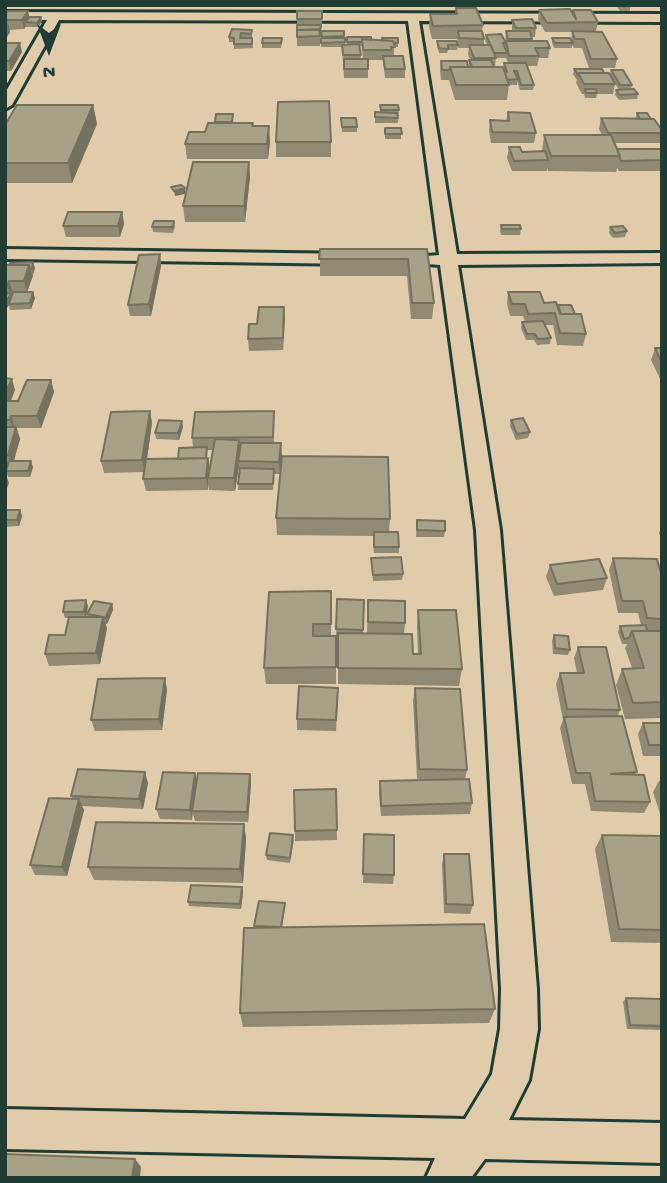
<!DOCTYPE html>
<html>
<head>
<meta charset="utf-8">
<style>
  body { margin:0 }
  #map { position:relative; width:667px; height:1183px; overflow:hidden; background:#e0ccab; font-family:"Gochi Hand",sans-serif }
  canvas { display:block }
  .frame { position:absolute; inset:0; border:7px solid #1f3d34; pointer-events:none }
  .north { position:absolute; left:14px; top:14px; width:70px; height:70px; -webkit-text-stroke:5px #e0ccab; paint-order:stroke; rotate:180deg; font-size:19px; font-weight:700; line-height:28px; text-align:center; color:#1f3d34 }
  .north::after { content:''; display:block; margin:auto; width:24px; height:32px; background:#1f3d34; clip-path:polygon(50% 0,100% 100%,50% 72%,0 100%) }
</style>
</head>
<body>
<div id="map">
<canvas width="667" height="1183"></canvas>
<div class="frame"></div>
<div class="north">N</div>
</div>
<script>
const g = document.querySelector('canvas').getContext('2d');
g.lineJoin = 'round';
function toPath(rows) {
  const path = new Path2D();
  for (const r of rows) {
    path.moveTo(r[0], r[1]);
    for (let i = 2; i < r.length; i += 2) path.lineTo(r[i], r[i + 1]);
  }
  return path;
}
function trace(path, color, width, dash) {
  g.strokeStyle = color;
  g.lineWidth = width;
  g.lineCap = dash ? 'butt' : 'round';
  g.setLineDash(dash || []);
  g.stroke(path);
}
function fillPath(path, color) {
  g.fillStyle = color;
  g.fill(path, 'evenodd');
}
const minor = toPath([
  [5,12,662,14,662,22,419,21,457,254,662,253,662,263,458,265,500,530,537,989,538,1029,529,1080,509,1120,662,1123,662,1163,485,1159,471,1178,426,1178,435,1158,5,1149,5,1109,465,1119,492,1074,500,1029,501,989,476,530,440,265,427,264,424,260,427,256,439,255,408,21,59,20,12,105,5,109,5,93,47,20,5,20,5,12],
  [5,249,356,254,365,259,356,264,5,259,5,249]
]);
trace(minor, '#1f3d34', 6);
fillPath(minor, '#e0ccab');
fillPath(toPath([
  [616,5,630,5,630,11,620,11],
  [456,8,483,25,482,31,484,39,484,45,487,45,485,40,486,35,505,42,506,31,512,31,512,20,536,28,535,37,532,37,532,41,550,48,548,58,539,58,537,66,527,66,534,85,533,90,520,90,517,81,517,85,509,85,507,100,455,100,449,80,441,80,440,70,441,61,469,67,469,60,470,60,468,54,469,48,458,48,457,39,432,39,429,27,430,14,455,14],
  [496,58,506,58,508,63,504,63,503,68,495,67],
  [539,10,572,13,573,10,598,22,596,31,617,59,615,68,589,68,582,48,574,48,572,45,572,48,554,48,552,43,552,38,571,40,572,32,545,32,538,19],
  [5,11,29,17,41,17,42,21,38,27,26,27,26,26,24,29,9,30,10,32,5,40],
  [297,11,322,11,322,28,320,28,320,46,297,46],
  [252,30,252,38,253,48,234,49,234,42,229,42,229,37],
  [321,31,344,31,345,45,347,45,347,37,382,40,398,38,398,47,394,47,394,56,405,69,405,78,385,78,383,60,368,60,368,78,344,78,342,47,321,47],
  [360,46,362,46,363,59,361,59],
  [437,41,458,45,457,50,448,50,447,53,439,53,437,46],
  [5,43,22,52,11,71,5,71],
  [262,43,282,43,281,48,262,48],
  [574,69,604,73,615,84,613,94,597,94,596,98,585,98,584,94,582,94,576,83,577,80,573,74],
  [611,70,632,85,631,89,638,94,637,99,619,100,615,95,616,90,619,90,610,75],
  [93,105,97,124,72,183,5,183,5,125],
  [380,105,399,110,398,123,375,123,375,112,380,112],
  [508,112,536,133,534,143,491,143,489,131,490,120,506,121],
  [637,113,651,119,662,130,661,143,614,143,617,149,662,151,662,171,619,171,617,168,616,172,548,171,547,168,547,171,512,171,507,158,509,147,522,152,542,151,544,135,602,135,599,129,601,118,635,119],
  [233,114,233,123,253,126,270,141,268,159,187,159,185,144,205,132,215,123],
  [341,118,357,127,357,132,342,132],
  [385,128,401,128,401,139,385,139],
  [276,142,331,142,331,157,276,157],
  [249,162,250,177,245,222,185,222,183,206],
  [122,212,124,224,120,237,66,237,63,226],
  [174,221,175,227,173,233,153,232,152,227],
  [501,225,521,229,520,235,501,235,500,231],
  [610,227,627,231,625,237,613,238,609,233],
  [320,249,427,249,434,303,432,319,411,319,407,276,320,276],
  [160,254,161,266,151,316,130,316,128,305],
  [33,262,35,268,27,292,35,298,31,309,10,310,9,305,5,309,5,265],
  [508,292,557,306,575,314,586,334,583,346,557,345,553,325,545,325,551,338,550,344,537,345,534,340,526,340,521,328,522,322,525,322,523,316,510,316,507,304],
  [284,307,283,350,249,351,248,339,257,324],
  [655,348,662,348,662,383,651,360],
  [5,378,15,390,11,401,18,401,51,380,54,392,41,428,17,428,20,439,14,461,33,467,30,477,8,477,6,471,7,467,5,467],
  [150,411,152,423,147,459,178,459,193,447,192,438,274,423,274,443,282,456,390,519,389,532,399,547,399,553,374,553,373,536,277,535,276,518,280,474,274,474,273,490,238,490,239,466,235,491,209,490,208,484,208,490,146,491,143,479,144,472,104,473,101,461],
  [207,450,213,450,209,468,208,458,207,458],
  [511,420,530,432,528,438,516,440,510,426],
  [183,427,179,440,156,439,155,433],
  [5,510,20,510,22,516,19,526,5,527],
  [417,520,445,531,444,537,416,537],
  [662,527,662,540,659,533],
  [371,558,403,574,402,580,373,581],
  [613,558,662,577,662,631,647,630,662,631,662,718,625,719,616,685,622,669,632,668,625,648,627,644,622,644,618,632,620,626,641,625,638,613,618,613,609,570],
  [550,565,607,578,603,590,554,596,546,577],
  [331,591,331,636,336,636,337,599,364,600,363,633,367,633,368,600,405,623,404,634,413,654,418,654,417,627,418,610,462,669,459,686,338,684,338,641,336,641,336,684,266,684,264,668],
  [86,600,88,606,86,617,87,617,87,614,112,604,113,610,107,624,105,624,107,628,100,664,49,666,45,654,65,635,69,618,65,618,63,612],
  [554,635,570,650,568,655,553,654,552,641],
  [578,647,620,710,618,716,637,772,636,774,650,802,644,813,591,811,585,784,572,784,560,728,563,720,556,684,560,673,577,673,574,658],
  [165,678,167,690,162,730,95,731,91,720],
  [415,688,467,770,465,779,472,803,470,814,381,816,379,792,380,781,434,780,417,779,413,700],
  [338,699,336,731,297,730,297,719],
  [643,723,662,723,662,756,643,756,638,734],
  [195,773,197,780,250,774,251,784,248,822,195,821,193,814,192,820,160,819,156,809],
  [659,781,662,781,662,820,653,792],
  [148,783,143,809,82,806,84,810,67,876,35,875,30,865,73,799,71,796],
  [336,789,337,840,295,841,295,831],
  [244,824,246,839,243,883,94,880,88,867],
  [364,834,394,875,393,884,363,883],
  [602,835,662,836,662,943,611,942,595,849],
  [294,840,290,863,267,860,266,855],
  [444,854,473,905,470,914,444,913,442,864],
  [242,887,243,892,241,909,189,906,188,902],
  [285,908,282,927,495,1009,489,1023,243,1027,240,1013],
  [626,998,662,999,662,1030,627,1029,623,1002]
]), '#908a75');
fillPath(toPath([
  [28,11,30,20,25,22,26,26,24,29,22,20],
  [41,17,42,21,38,27,37,23],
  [8,23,10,32,5,40,5,27],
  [20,43,22,52,11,71,9,61],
  [93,105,97,124,72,183,68,163],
  [269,126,270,141,268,159,267,144],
  [249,162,250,177,245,222,244,206],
  [185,188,185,194,175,196,174,191],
  [122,212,124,224,120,237,118,226],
  [160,254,161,266,151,316,149,304],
  [33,262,35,268,33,275,32,269],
  [29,265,33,276,27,292,24,281],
  [9,281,13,292,9,304,9,305,6,309,5,302,10,295,7,285],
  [33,292,35,298,31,309,30,303],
  [284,307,285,318,283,350,283,338],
  [12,379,15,390,8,407,5,398,5,393],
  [51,380,54,392,41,428,37,416],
  [150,411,152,423,145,472,142,460],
  [11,416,15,428,14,432,10,420],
  [182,421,183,427,179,440,178,433],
  [16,427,20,439,12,467,8,455],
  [239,440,241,452,238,461,239,466,235,491,234,478],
  [281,443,282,456,280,474,279,462],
  [208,458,210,470,208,478,208,490,206,478],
  [31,461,33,467,30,477,28,471],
  [5,472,9,483,5,493],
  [20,510,22,516,19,526,17,520],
  [86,600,88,606,86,618,84,612],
  [112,604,113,610,107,624,105,618],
  [103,617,107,628,100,664,96,653],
  [165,678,167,690,162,730,159,719],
  [145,772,148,783,143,809,139,799],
  [195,773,197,784,192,811,192,820,190,810],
  [250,774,251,784,248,822,247,812],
  [79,799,84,810,67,876,62,867],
  [244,824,246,839,243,883,240,869],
  [242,887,243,892,241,909,240,904],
  [135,1159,141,1167,140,1178,132,1178]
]), '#75715f');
const building = toPath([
  [456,8,476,8,483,25,433,26,430,14,457,14,456,8],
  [570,9,576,19,573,10,591,10,598,22,547,23,539,10,570,9],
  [5,11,28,11,22,20,5,20,5,11],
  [297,11,322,11,322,19,297,19,297,11],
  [30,17,41,17,37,23,25,22,30,17],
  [532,19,536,28,516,28,512,20,532,19],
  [297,25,321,25,320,30,297,30,297,25],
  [232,29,252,30,251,34,241,33,240,38,252,38,252,44,234,44,234,38,229,37,232,29],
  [319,29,320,36,297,37,297,30,319,29],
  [321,31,344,31,344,36,322,37,321,31],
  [458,31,482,31,484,39,459,38,458,31],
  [506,31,530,31,532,39,508,39,506,31],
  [572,31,602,32,617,59,591,59,584,39,575,39,572,31],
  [501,34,506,43,503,43,507,53,494,53,486,35,501,34],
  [347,37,371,37,371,40,362,39,362,42,347,42,347,37],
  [263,38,282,38,281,43,262,43,263,38],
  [321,38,345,38,345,42,321,43,321,38],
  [382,38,398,38,398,43,394,43,393,41,382,40,382,38],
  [552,38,570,38,573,43,555,43,552,38],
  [362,39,393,41,395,47,391,47,391,50,363,50,362,39],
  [437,41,456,41,458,45,448,45,448,49,439,48,437,41],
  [506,41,547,41,550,48,535,48,539,56,509,56,506,41],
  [5,43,20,43,9,61,5,61,5,43],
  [359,44,361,55,343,55,342,45,359,44],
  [469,45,491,45,496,58,474,58,469,45],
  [383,56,403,56,405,69,385,69,383,56],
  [344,59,368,59,368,69,344,69,344,59],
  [469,60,491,60,494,67,472,67,469,60],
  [441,61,467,61,468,67,450,67,449,70,442,70,441,61],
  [504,63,526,63,534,85,521,85,517,71,514,71,518,79,507,80,505,72,507,72,504,63],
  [450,67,503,67,509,85,456,85,450,67],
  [574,69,602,69,604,73,578,73,578,75,574,69],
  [611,70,623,70,632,85,620,85,611,70],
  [578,73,609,73,615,84,584,84,578,73],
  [585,89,596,89,597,93,586,93,585,89],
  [634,89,638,94,620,95,616,90,634,89],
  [329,101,331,142,276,142,278,102,329,101],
  [17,105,93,105,68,163,5,163,5,125,17,105],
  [380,105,398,105,399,110,381,110,380,105],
  [375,112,397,113,398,118,375,117,375,112],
  [508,112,530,113,536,133,492,132,490,120,509,121,508,112],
  [637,113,647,113,651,119,640,119,637,113],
  [216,114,233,114,232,122,215,122,216,114],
  [341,118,356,118,357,127,342,127,341,118],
  [601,118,654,119,662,130,662,133,608,133,601,118],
  [208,123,253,123,252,126,269,126,267,144,185,144,189,132,205,132,208,123],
  [385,128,401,128,402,134,385,134,385,128],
  [544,135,611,135,620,156,551,156,544,135],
  [509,147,520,147,522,152,545,151,548,160,514,161,509,147],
  [617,149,660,149,662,151,662,160,621,161,617,149],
  [193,162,249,162,244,206,183,206,193,162],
  [181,185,185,188,174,191,171,187,181,185],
  [68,212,122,212,118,226,63,226,68,212],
  [154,221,174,221,173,227,152,227,154,221],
  [501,225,520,225,521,229,502,229,501,225],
  [623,226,627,231,615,233,610,227,623,226],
  [320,249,427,249,434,303,412,303,408,259,319,259,320,249],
  [160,254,149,304,128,305,139,255,160,254],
  [33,262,32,269,30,269,29,265,9,265,10,263,33,262],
  [5,265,29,265,24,281,9,281,7,285,5,285,5,265],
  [13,292,33,292,30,303,9,304,13,292],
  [508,292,540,292,544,303,556,302,560,314,581,314,586,334,560,333,555,313,528,314,525,304,512,304,508,292],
  [5,293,11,294,5,302,5,293],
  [558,305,571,305,575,314,561,314,558,305],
  [259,307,284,307,283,338,248,339,249,324,257,324,259,307],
  [543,321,551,338,538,339,535,334,527,334,522,322,543,321],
  [655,348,662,348,662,363,655,348],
  [5,378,12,379,5,393,5,378],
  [27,380,51,380,37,416,11,416,10,420,5,420,5,401,18,401,27,380],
  [150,411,142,460,101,461,111,412,150,411],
  [274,411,273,437,192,438,195,412,274,411],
  [523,418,530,432,517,434,511,420,523,418],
  [159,420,182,421,178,433,155,433,159,420],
  [5,427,16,427,8,455,5,455,5,427],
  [215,439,239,440,234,478,208,478,215,439],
  [241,443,281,443,279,462,238,461,241,443],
  [207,447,206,458,178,459,179,448,207,447],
  [282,456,388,457,390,519,276,518,282,456],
  [208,458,206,478,143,479,146,459,208,458],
  [9,461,31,461,28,471,6,471,9,461],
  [240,468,274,469,273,484,238,484,240,468],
  [5,510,20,510,17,520,5,520,5,510],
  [417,520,445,521,445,531,417,530,417,520],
  [374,532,398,532,399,547,374,547,374,532],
  [401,557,403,574,373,575,371,558,401,557],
  [613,558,657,559,662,577,662,619,647,618,643,601,622,601,613,558],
  [599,559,607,578,557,584,550,565,599,559],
  [331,591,331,624,313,624,313,636,336,636,336,667,264,668,269,592,331,591],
  [337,599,364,600,363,630,336,629,337,599],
  [86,600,84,612,63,612,65,601,86,600],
  [368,600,405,601,405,623,368,622,368,600],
  [94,601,112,604,105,618,103,617,87,614,94,601],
  [418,610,456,610,462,669,338,668,338,633,412,634,413,654,421,654,418,610],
  [69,617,103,617,96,653,45,654,49,635,65,635,69,617],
  [646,625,647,631,632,631,629,638,624,639,620,626,646,625],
  [632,631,662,631,662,702,633,703,622,669,644,668,632,631],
  [554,635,568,636,570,650,555,648,554,635],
  [578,647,606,647,620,710,567,709,560,673,584,673,578,647],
  [165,678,159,719,91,720,98,679,165,678],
  [299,686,338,688,336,720,297,719,299,686],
  [415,688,460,689,467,770,419,769,415,688],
  [622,716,637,772,611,774,644,775,650,802,595,801,590,773,576,773,564,717,622,716],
  [643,723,662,723,662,745,649,745,643,723],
  [78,769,145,772,139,799,71,796,78,769],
  [163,772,195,773,190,810,156,809,163,772],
  [198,773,250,774,247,812,192,811,198,773],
  [469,779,472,803,381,806,380,781,469,779],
  [336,789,337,830,295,831,294,790,336,789],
  [49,798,79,799,62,867,30,865,49,798],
  [96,822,244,824,240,869,88,867,96,822],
  [270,833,293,835,290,858,266,855,270,833],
  [364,834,394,835,394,875,363,874,364,834],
  [602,835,662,836,662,930,619,929,602,835],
  [444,854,469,854,473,905,446,904,444,854],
  [191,885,242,887,240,904,188,902,191,885],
  [259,901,285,903,281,927,254,926,259,901],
  [484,924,495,1009,240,1013,244,928,484,924],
  [626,998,662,999,662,1026,630,1025,626,998],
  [5,1154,135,1159,132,1178,5,1178,5,1154]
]);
fillPath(building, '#a7a188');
trace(building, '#75715f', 2);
</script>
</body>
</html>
